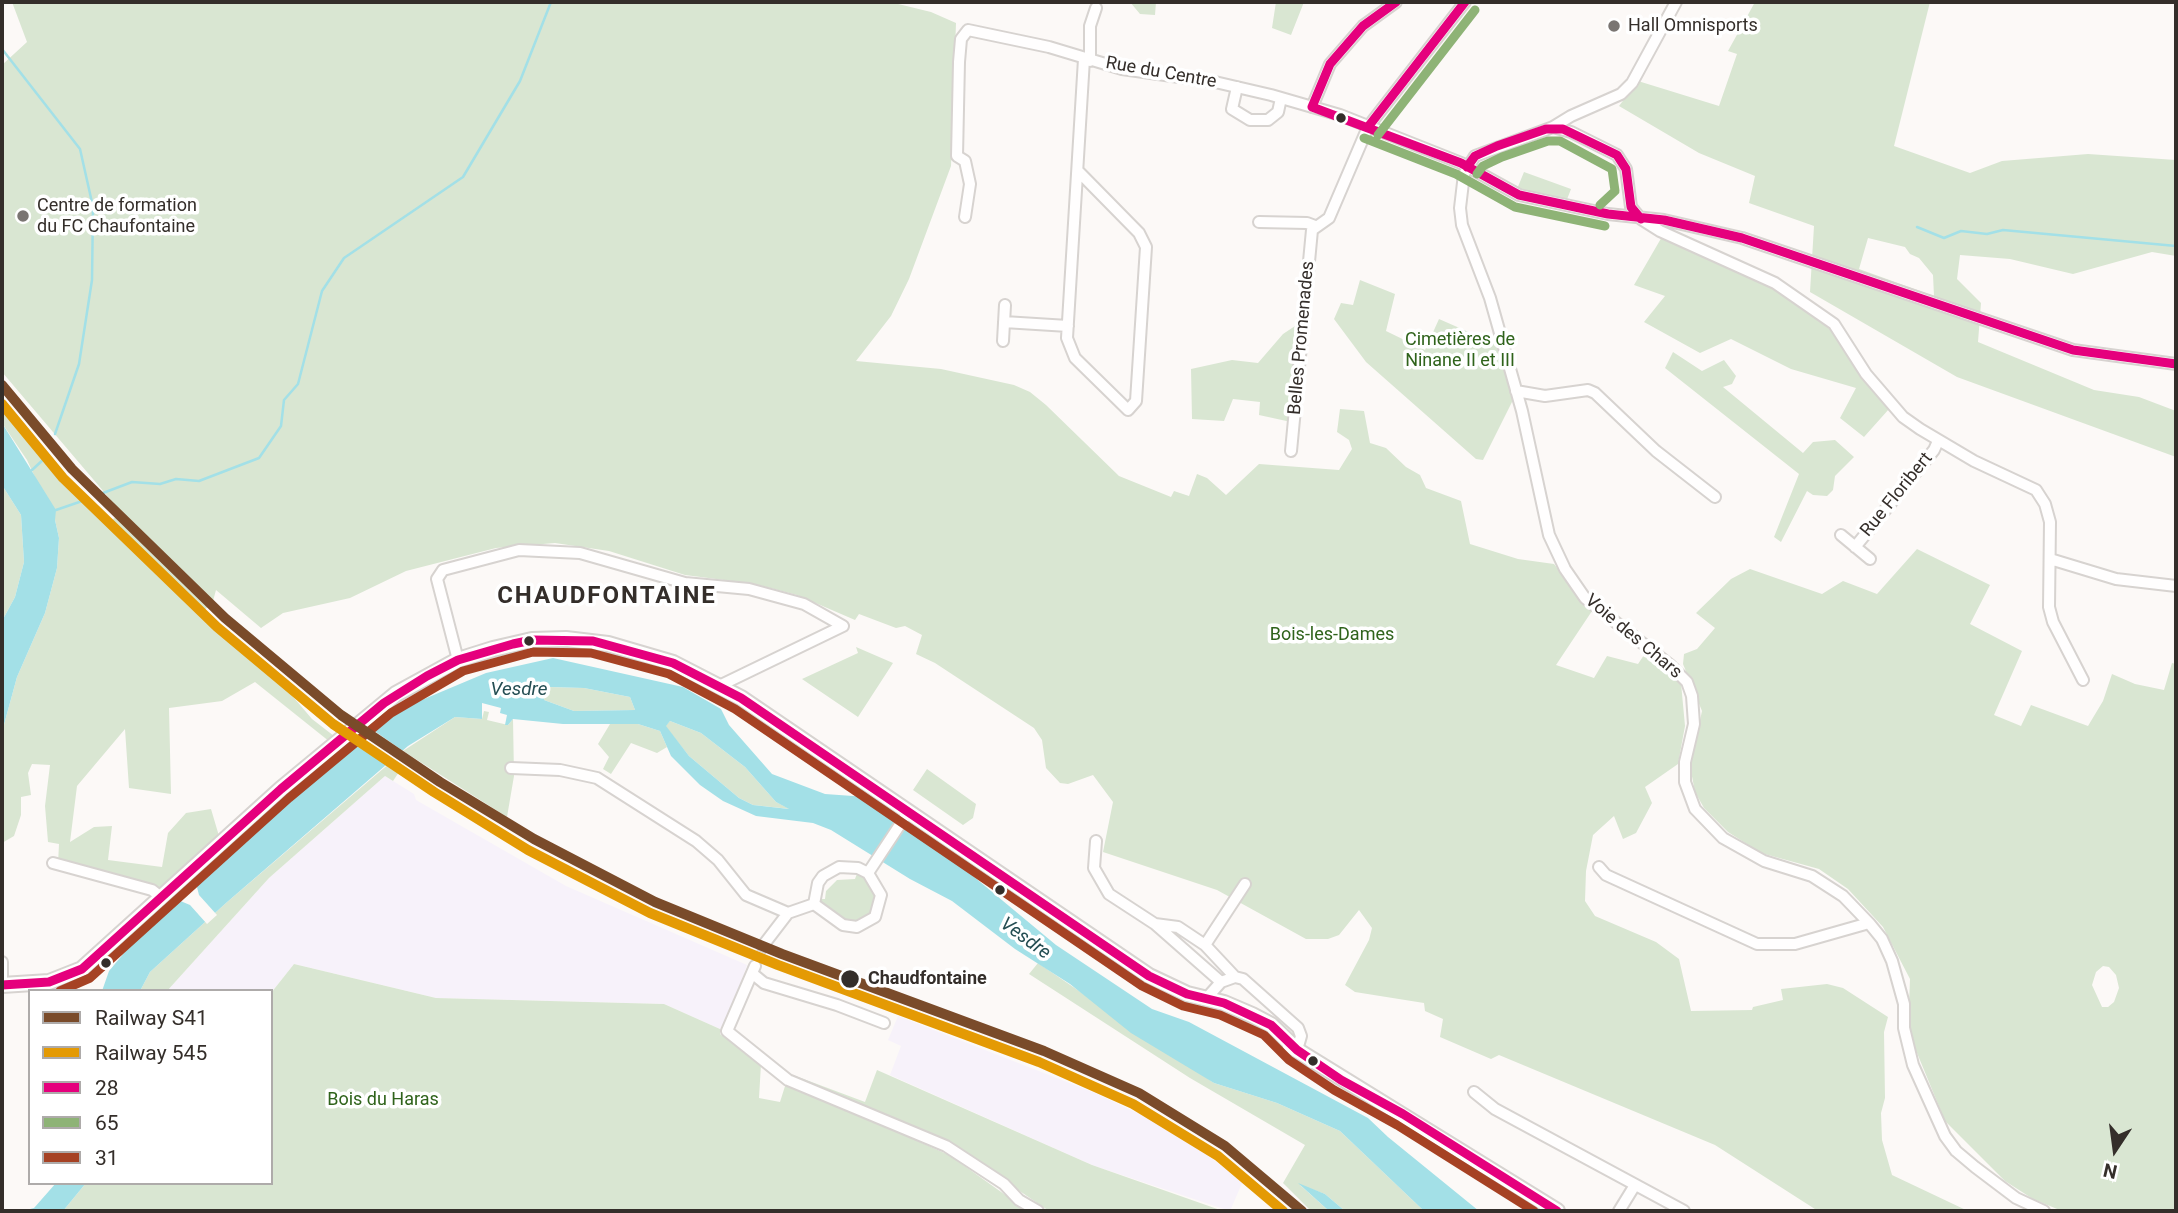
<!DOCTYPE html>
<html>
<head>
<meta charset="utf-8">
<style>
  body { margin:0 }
  #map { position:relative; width:2178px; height:1213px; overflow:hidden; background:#fcf9f7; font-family:Roboto,sans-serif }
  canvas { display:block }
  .frame { position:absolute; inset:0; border:4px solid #342e2a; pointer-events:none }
  .legend { position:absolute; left:28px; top:989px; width:245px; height:196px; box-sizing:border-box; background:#fff; border:2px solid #aeabaa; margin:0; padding:9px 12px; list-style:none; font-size:21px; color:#342e2a }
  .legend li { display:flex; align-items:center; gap:14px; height:35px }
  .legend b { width:35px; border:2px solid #aeabaa }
  .north { position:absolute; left:2080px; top:1115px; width:70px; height:70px; -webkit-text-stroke:5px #fff; paint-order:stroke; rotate:193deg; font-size:19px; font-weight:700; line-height:28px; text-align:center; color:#342e2a }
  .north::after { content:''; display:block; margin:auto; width:24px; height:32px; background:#342e2a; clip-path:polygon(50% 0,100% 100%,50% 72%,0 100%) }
</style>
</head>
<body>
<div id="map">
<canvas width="2178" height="1213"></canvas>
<div class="frame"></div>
<ul class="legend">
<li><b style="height:9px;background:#7a4b2a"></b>Railway S41</li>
<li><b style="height:9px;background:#e49a04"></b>Railway 545</li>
<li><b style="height:9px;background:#e5007d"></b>28</li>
<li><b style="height:9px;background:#8eb376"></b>65</li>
<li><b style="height:9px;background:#a64224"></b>31</li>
</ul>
<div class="north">N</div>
</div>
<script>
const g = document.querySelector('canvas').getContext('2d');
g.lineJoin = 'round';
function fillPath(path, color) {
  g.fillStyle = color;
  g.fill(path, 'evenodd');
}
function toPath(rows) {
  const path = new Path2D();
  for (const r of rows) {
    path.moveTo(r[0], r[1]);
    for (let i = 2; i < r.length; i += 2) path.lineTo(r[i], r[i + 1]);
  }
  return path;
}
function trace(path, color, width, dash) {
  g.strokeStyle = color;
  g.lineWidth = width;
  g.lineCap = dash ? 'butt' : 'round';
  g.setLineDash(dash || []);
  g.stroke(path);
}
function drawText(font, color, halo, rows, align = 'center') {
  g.font = font + ' Roboto,sans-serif';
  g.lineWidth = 7;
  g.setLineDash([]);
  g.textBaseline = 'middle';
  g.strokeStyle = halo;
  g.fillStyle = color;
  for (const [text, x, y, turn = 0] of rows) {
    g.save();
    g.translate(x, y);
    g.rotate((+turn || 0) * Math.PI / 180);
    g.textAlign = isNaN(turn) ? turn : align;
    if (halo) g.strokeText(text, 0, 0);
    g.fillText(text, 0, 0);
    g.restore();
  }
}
fillPath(toPath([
  [385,776,414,794,416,800,566,886,747,965,734,1003,720,1029,664,1004,436,998,294,964,271,993,167,991,269,878],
  [898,1016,1095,1093,1169,1128,1243,1181,1230,1211,1092,1165,890,1075,901,1046,888,1040]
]), '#f7f2fa');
fillPath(toPath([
  [12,2,890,2,931,12,956,23,951,166,909,279,891,316,856,361,941,369,1014,385,1030,392,1046,405,1119,476,1171,497,1174,491,1189,496,1197,474,1207,478,1226,495,1259,464,1339,470,1352,449,1349,440,1337,432,1340,409,1364,411,1370,443,1386,448,1406,467,1420,475,1426,488,1461,501,1470,544,1518,559,1554,564,1592,611,1556,665,1594,678,1607,656,1638,664,1644,655,1681,683,1685,726,1678,764,1645,787,1652,803,1636,833,1623,839,1614,816,1593,835,1586,871,1585,901,1595,916,1656,942,1679,959,1691,1011,1752,1010,1753,1007,1783,1000,1781,989,1827,984,1843,988,1888,1017,1884,1032,1885,1098,1881,1113,1882,1140,1892,1175,1968,1211,1818,1211,1715,1145,1499,1055,1491,1059,1440,1037,1443,1019,1425,1011,1424,1003,1355,992,1345,985,1369,940,1372,928,1359,910,1339,935,1328,939,1306,939,1217,890,1103,852,1113,802,1093,775,1068,784,1060,783,1046,768,1042,740,1034,728,935,663,916,654,922,635,905,626,896,628,859,614,855,620,797,595,755,584,685,575,609,551,555,543,496,548,406,571,350,598,283,613,261,628,216,590,213,601,202,613,277,678,312,719,334,736,330,742,255,682,222,701,169,708,171,794,129,788,125,729,77,786,70,842,94,827,112,826,108,860,162,867,168,833,186,813,211,809,219,836,156,893,58,864,59,844,48,842,45,806,50,765,32,764,28,773,31,795,21,797,21,815,14,836,2,843,2,732,17,677,45,613,57,568,59,538,55,520,27,460,2,423,2,403,45,454,110,522,121,512,2,372,2,65,27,42],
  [1130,2,1156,2,1155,15,1140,14],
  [1276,2,1304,2,1291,35,1272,28],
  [1755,2,1930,2,1894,146,1970,173,2002,161,2088,154,2176,160,2176,256,2152,252,2073,274,2010,259,1960,255,1957,279,1981,303,1978,342,2094,390,2139,397,2176,411,2176,457,1957,377,1810,292,1814,226,1749,203,1755,176,1699,153,1619,106,1638,81,1719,106,1737,54,1728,51],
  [1868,238,1905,247,1910,254,1919,258,1933,275,1934,296,1859,269],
  [1524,172,1571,189,1566,202,1517,189],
  [1663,235,1779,292,1834,332,1889,409,1864,437,1840,418,1856,388,1791,369,1731,339,1700,353,1644,322,1665,296,1634,285],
  [1360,280,1395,294,1386,331,1425,350,1439,319,1496,344,1514,398,1483,460,1476,459,1366,362,1334,319,1341,303,1353,305],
  [1298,324,1291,422,1259,415,1260,402,1233,399,1224,421,1192,419,1191,369,1232,360,1258,363,1283,334],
  [1673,352,1702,371,1724,360,1736,376,1732,384,1723,387,1803,453,1813,442,1835,440,1854,457,1835,476,1833,490,1827,496,1813,495,1807,491,1781,542,1774,537,1799,474,1665,368],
  [2,485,21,515,24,562,15,597,2,621],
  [1917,549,1990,585,1970,624,2022,651,1994,715,2021,726,2031,705,2088,726,2103,701,2112,674,2135,684,2164,690,2172,663,2176,664,2176,1211,2062,1211,2033,1199,2005,1181,1945,1121,1908,1031,1910,979,1883,927,1848,889,1819,869,1761,853,1728,832,1704,808,1695,792,1690,766,1702,711,1683,664,1684,654,1697,649,1715,628,1696,613,1731,579,1750,569,1822,594,1843,581,1877,594],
  [2103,966,2109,967,2116,975,2119,988,2114,1002,2108,1007,2102,1007,2092,985,2096,972],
  [856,647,893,663,858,717,802,679,858,653],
  [549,687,584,688,630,697,635,710,574,711,544,700,544,692],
  [484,711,489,712,487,720,508,725,513,719,514,776,507,817,403,751,455,717,482,719],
  [670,721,701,733,745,767,776,802,790,809,753,805,739,798,689,756,665,726],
  [610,724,638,724,660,731,667,747,657,753,631,743,611,774,603,769,609,757,598,744],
  [391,762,401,769,393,781,385,776,269,878,167,991,140,991,150,972,226,903],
  [927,769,976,804,973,818,963,825,913,790],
  [858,871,877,892,875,911,862,923,845,923,819,899,825,899,826,891,837,880,855,879],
  [1038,963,1214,1083,1277,1103,1340,1131,1424,1211,1345,1211,1325,1194,1300,1185,1329,1211,1311,1211,1283,1183,1305,1145,1190,1078,1029,974],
  [294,964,436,998,664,1004,720,1029,720,1034,761,1064,759,1098,780,1102,786,1083,949,1155,1028,1211,63,1211,86,1183,271,1183,271,993],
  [877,1070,1092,1165,1223,1211,1049,1211,961,1151,792,1079,793,1075,865,1102]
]), '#d9e6d2');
fillPath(toPath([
  [2,423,56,510,55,520,59,538,57,568,45,613,17,677,2,732,2,621,15,597,24,562,21,515,2,485],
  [553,658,683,687,721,709,729,725,772,774,825,794,867,797,932,842,1056,945,1152,1009,1189,1022,1368,1118,1388,1137,1479,1211,1424,1211,1340,1131,1277,1103,1214,1083,1131,1033,1070,984,1015,949,952,901,910,879,831,830,813,823,756,816,723,801,700,785,671,756,660,731,638,724,563,724,513,719,508,725,505,725,507,715,500,713,501,708,482,703,482,719,455,717,408,746,226,903,150,972,140,991,102,991,109,971,135,940,201,873,379,718,486,673],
  [550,687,584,688,630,697,635,710,574,711,544,700,544,692],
  [670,721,701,733,745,767,776,802,789,809,753,805,739,798,689,756,666,726],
  [56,1183,86,1183,63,1211,22,1211,34,1208],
  [1298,1183,1325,1194,1345,1211,1329,1211]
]), '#a3e0e7');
fillPath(toPath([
  [366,725,406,753,394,764,354,735],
  [196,883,199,895,217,915,207,924,190,905,178,900]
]), '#fcf9f7');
trace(toPath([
  [2,49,80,149,93,207,92,280,79,364,55,434],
  [1917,227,1944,238,1961,231,1987,234,2003,230,2176,246],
  [32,470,45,458],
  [103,493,132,482,160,484,176,479,199,481,259,458,281,426,284,400,298,384,322,291,344,258,463,177,520,81,551,2],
  [56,510,88,499]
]), '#a3e0e7', 2.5);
trace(toPath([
  [755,966,765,943]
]), '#d4d0ce', 10, [10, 5]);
const minor = toPath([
  [1676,2,1632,83,1621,94,1571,116,1553,127,1475,156,1464,174,1460,208,1462,225,1490,298,1522,411,1549,535,1565,569,1585,598,1670,665,1687,682,1692,696,1694,724,1685,762,1685,782,1695,809,1723,838,1764,861,1812,876,1843,896,1869,923,1882,939,1892,961,1904,1004,1904,1028,1913,1065,1945,1136,1956,1151,1975,1167,2016,1198,2044,1211],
  [1090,61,1090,26,1096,8],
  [1237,87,1232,109,1250,120,1268,120,1278,112,1281,98],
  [1312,107,1330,64,1363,26,1396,2],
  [1553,127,1571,132,1617,155,1626,169,1631,207,1641,219,1660,231,1775,283,1834,324,1866,374,1903,417,1920,429,1974,461,2036,490,2045,504,2050,522,2049,607,2053,622,2083,680],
  [1078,171,1139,233,1146,247,1136,401,1128,410,1075,358,1067,338,1084,59],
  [965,217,970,184,965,161,957,156,959,62,961,39,968,30,1049,47,1122,69,1215,82,1271,95,1340,115,1461,163,1519,195,1608,214,1664,220,1742,238,2073,350,2176,364],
  [1259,222,1307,223,1315,226],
  [1004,322,1068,326],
  [1003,341,1005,305],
  [1516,391,1545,396,1588,390,1595,393,1656,451,1715,497],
  [1291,451,1312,230,1329,218,1368,127,1465,2],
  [1841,535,1870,559],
  [1855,547,1934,450,1938,441],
  [2050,559,2116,579,2176,586],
  [458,660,437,579,443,570,519,550,580,553,685,583,749,589,804,604,843,626,719,686],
  [511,768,560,770,597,778,696,841,718,860,746,895,788,913],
  [1096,841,1094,868,1109,894,1155,924,1221,982],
  [53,863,152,890,161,897],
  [1599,867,1606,875,1757,944,1795,944,1869,923],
  [868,873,909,811],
  [788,913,814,904,843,925,857,927,875,917,881,895,868,873,858,868,839,867,823,876,818,883,814,904],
  [1155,924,1178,927,1205,945,1235,977],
  [765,943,788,913],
  [1205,945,1245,884],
  [2,962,2,985],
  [755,966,727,1031,788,1080,946,1146,1004,1184,1019,1200,1038,1211],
  [753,974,764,983,837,1005,884,1023],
  [1205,1000,1221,982,1235,977,1243,979,1298,1028,1301,1036,1297,1050],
  [1474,1092,1495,1109,1684,1211],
  [1619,1211,1635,1185]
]);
const major = toPath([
  [2,985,49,982,82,969,281,789,396,694,458,660,493,649,532,640,566,639,608,644,673,663,741,698,1149,976,1187,994,1224,1003,1252,1015,1271,1025,1297,1050],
  [1290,1046,1557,1211]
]);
trace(minor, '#d7d3d0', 14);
trace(major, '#d7d3d0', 18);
trace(minor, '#fffefe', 10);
trace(major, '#fffefe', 14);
trace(toPath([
  [1396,2,1363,26,1330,64,1312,107,1461,163,1519,195,1608,214,1664,220,1742,238,2073,350,2176,364],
  [1368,127,1465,2],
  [1467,167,1475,156,1497,146,1546,129,1563,129,1617,155,1626,169,1631,207,1641,219],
  [2,985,49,982,82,969,281,789,384,703,427,676,458,660,513,644,532,640,593,641,673,663,741,698,1149,976,1187,994,1224,1003,1271,1025,1297,1050,1341,1080,1403,1114,1557,1211]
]), '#e5007d', 9);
trace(toPath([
  [1378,135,1475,10],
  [1364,138,1456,174,1515,207,1605,226],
  [1477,174,1483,166,1502,157,1548,141,1560,141,1612,169,1615,191,1600,205]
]), '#8eb376', 9);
trace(toPath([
  [60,991,90,978,289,798,391,713,463,671,533,652,591,653,669,674,735,709,1142,986,1183,1006,1220,1015,1264,1035,1289,1060,1334,1090,1397,1125,1534,1211]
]), '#a64224', 9);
trace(toPath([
  [2,385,72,469,225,618,341,715,440,782,534,839,655,902,782,954,1044,1051,1139,1093,1225,1146,1302,1211]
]), '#7a4b2a', 10);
trace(toPath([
  [2,404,63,478,217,627,333,724,434,792,528,850,650,913,778,965,1039,1062,1133,1104,1218,1156,1283,1211]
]), '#e49a04', 10);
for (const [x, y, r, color] of [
  [1614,26,7,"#7a7572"],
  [1341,118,6,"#342e2a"],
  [23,216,7,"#7a7572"],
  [529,641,6,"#342e2a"],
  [1000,890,6,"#342e2a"],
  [106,963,6,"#342e2a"],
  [850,979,10,"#342e2a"],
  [1313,1061,6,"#342e2a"]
]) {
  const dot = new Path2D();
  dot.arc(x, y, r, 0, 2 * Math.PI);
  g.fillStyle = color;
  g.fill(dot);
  trace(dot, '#fff', 2.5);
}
drawText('18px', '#342e2a', '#fff', [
  ["Hall Omnisports",1628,26],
  ["Centre de formation",37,206],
  ["du FC Chaufontaine",37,227]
], 'left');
drawText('18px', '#342e2a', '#fff', [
  ["Rue du Centre",1161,73,10],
  ["Belles Promenades",1302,338,-85],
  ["Rue Floribert",1897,495,-51],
  ["Voie des Chars",1633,637,40]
]);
drawText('18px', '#2f631b', '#fff', [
  ["Cimetières de",1460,340],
  ["Ninane II et III",1460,361],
  ["Bois-les-Dames",1332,635],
  ["Bois du Haras",383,1100]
]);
drawText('bold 18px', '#342e2a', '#fff', [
  ["Chaudfontaine",868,979]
], 'left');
drawText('italic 19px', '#254e53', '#fff', [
  ["Vesdre",519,690],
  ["Vesdre",1025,939,36]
]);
g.letterSpacing = '2px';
drawText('bold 24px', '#342e2a', '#fff', [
  ["CHAUDFONTAINE",607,597]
]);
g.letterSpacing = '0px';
</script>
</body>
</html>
